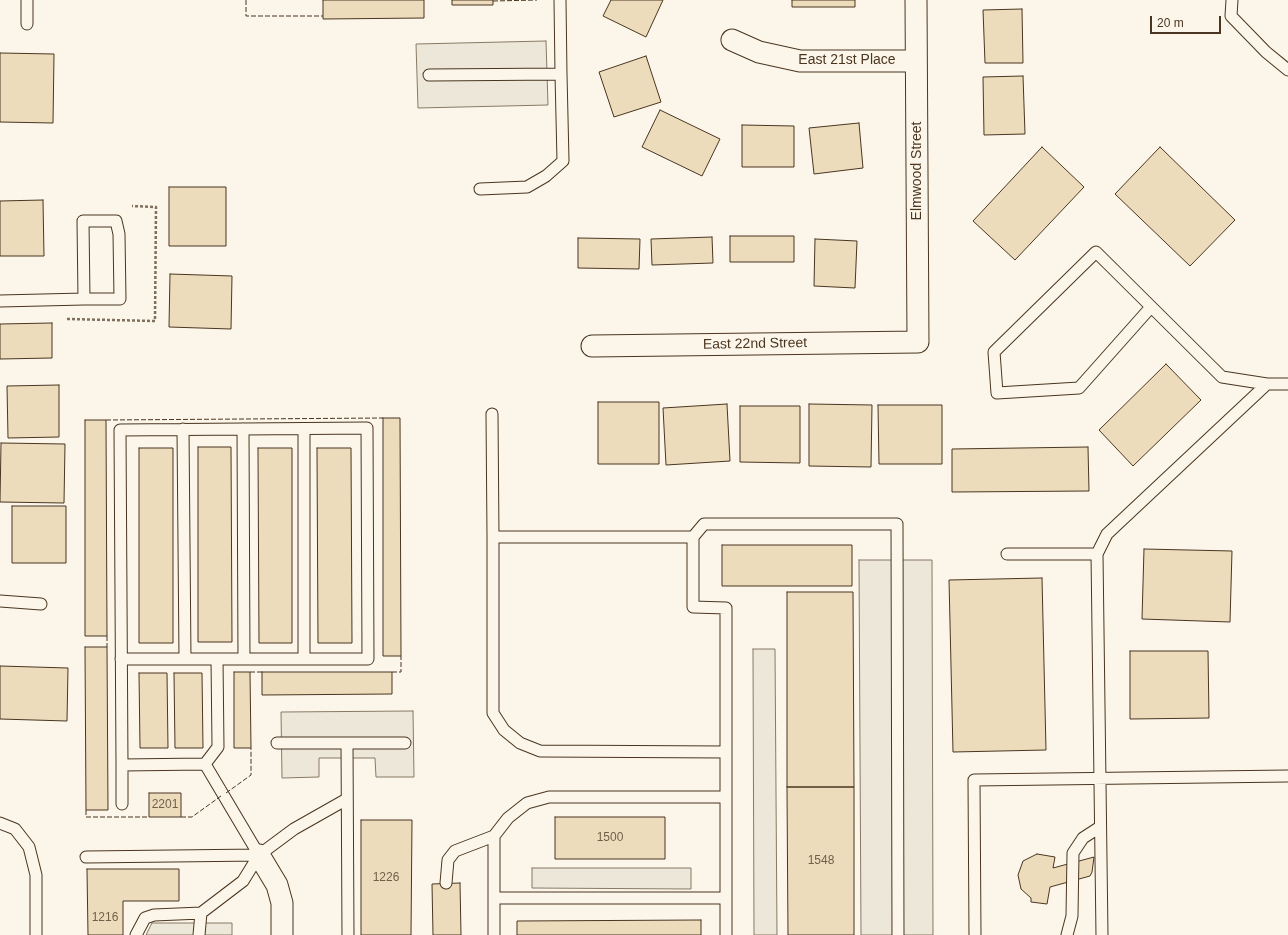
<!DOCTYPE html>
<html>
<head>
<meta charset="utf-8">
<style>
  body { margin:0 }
  #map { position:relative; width:1288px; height:935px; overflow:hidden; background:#fbf6e9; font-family:Arial,sans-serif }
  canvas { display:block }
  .scale { position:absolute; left:1150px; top:16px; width:71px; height:18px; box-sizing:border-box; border:2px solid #4a3520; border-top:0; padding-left:5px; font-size:12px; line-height:14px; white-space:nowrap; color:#4a3520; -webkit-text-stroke:3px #fbf6e9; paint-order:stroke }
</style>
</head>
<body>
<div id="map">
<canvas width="1288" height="935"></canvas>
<div class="scale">20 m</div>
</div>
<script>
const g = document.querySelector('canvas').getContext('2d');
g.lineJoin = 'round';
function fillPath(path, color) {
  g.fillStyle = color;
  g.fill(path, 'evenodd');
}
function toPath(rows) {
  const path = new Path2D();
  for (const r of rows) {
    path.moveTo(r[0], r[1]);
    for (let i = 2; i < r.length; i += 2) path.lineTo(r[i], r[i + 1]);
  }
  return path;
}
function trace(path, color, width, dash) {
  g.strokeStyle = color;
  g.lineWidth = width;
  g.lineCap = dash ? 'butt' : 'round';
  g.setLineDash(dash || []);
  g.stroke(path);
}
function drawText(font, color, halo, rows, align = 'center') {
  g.font = font + ' Arial,sans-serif';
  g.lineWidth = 3;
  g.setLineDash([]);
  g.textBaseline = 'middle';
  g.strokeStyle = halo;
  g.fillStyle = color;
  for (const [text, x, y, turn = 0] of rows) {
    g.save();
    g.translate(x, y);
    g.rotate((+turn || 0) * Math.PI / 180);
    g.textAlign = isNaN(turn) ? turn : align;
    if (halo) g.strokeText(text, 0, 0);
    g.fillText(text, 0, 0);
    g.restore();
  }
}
const parking = toPath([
  [546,41,548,105,418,108,416,44,546,41],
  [859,560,932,560,933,935,861,935,859,560],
  [753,649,775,649,777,935,754,935,753,649],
  [413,711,414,777,376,777,375,758,319,758,319,777,282,778,281,712,413,711],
  [532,868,691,868,691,889,532,888,532,868],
  [152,923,232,923,232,935,146,935,152,923]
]);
fillPath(parking, '#ede7d9');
trace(parking, '#887966', 1);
const building = toPath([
  [323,0,424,0,424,18,323,19,323,0],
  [452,0,493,0,493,5,452,5,452,0],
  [611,0,663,0,646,37,603,16,611,0],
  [792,0,855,0,855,7,792,7,792,0],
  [1022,9,1023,63,985,63,983,10,1022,9],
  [0,53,54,54,53,123,0,122,0,53],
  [646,56,661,102,614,117,599,72,646,56],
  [1023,76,1025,134,984,135,983,77,1023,76],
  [660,110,720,139,702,176,642,147,660,110],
  [859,123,863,168,814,174,809,128,859,123],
  [742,125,794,126,794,167,742,167,742,125],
  [1042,147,1084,187,1015,260,973,221,1042,147],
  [1160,147,1235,220,1190,266,1115,194,1160,147],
  [169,187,226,187,226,246,169,246,169,187],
  [43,200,44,256,0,256,0,201,43,200],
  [730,236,794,236,794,262,730,262,730,236],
  [712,237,713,263,652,265,651,239,712,237],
  [578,238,640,239,639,269,578,268,578,238],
  [815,239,857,241,855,288,814,286,815,239],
  [170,274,232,276,231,329,169,327,170,274],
  [52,323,52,358,0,359,0,324,52,323],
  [1166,364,1201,400,1133,466,1099,430,1166,364],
  [59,385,59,437,8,438,7,386,59,385],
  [598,402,659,402,659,464,598,464,598,402],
  [727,404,730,461,666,465,663,408,727,404],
  [809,404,872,405,871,467,809,466,809,404],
  [878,405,942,405,942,464,879,464,878,405],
  [740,406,800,406,800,463,740,462,740,406],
  [383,418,400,418,401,656,383,656,383,418],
  [85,420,106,420,107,636,85,636,85,420],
  [1,443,65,444,64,503,0,502,1,443],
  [198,447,231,447,232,642,198,642,198,447],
  [1088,447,1089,491,952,492,952,449,1088,447],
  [139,448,173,448,173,643,139,643,139,448],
  [258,448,292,448,292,643,259,643,258,448],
  [317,448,351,448,352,643,318,643,317,448],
  [12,506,66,506,66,563,12,563,12,506],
  [722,545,852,545,852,586,722,586,722,545],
  [1144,549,1232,551,1230,622,1142,619,1144,549],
  [1042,578,1046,750,953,752,949,580,1042,578],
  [787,592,853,592,854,787,787,787,787,592],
  [85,647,107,647,108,810,86,810,85,647],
  [1130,651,1208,651,1209,718,1130,719,1130,651],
  [0,666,68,668,67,721,0,719,0,666],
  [234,672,250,672,251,748,234,748,234,672],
  [262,672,392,672,392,694,262,695,262,672],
  [139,673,167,673,168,748,140,748,139,673],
  [174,673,202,673,203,748,175,748,174,673],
  [787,787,854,787,854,935,788,935,787,787],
  [149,793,181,793,181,817,149,817,149,793],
  [555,817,665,817,665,859,555,859,555,817],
  [361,820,412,820,411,935,361,935,361,820],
  [1037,854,1055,857,1053,868,1094,857,1092,872,1090,876,1050,887,1047,904,1031,902,1031,898,1021,889,1018,875,1023,861,1037,854],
  [87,869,179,869,179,901,123,901,123,935,88,935,87,869],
  [460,883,461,935,433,935,432,884,460,883],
  [701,920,701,935,517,935,517,921,701,920]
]);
fillPath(building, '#ecdcbc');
trace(building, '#4a3520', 1);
const service = toPath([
  [27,0,27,24],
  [1232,0,1231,16,1266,52,1288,70],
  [429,75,561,74,560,0],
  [480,189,527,187,546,176,563,161,561,74],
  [0,301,84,299,120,299,119,234,116,221,83,221,84,299],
  [1151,307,1079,388,997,393,994,352,1096,252,1222,377,1267,384],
  [492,414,493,537],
  [183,429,185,659],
  [243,429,244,659],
  [304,429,304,659],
  [693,537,704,524,897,524,898,935],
  [1007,554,1097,554],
  [0,601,41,604],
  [121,659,217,659],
  [277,743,405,743],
  [347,743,348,935],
  [205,764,218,747,217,659,368,659,367,428,120,430,122,765,205,764,259,855],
  [122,765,122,804],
  [0,823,15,829,29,847,36,875,36,935],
  [86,857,259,855],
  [446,883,448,860,455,851,494,836],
  [494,898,726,898],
  [136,935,145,918,154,915,201,913,243,881,259,855,294,829,347,799],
  [199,935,201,913],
  [494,935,494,836,508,818,527,803,549,797,726,797],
  [726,935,726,608,693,607,693,537,493,537,493,713,504,730,520,743,540,751,726,752],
  [975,935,974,780,1288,776],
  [1067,935,1072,916,1073,853,1083,838,1100,827],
  [1102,935,1097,554,1107,534,1267,384,1288,384]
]);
const minor = toPath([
  [732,40,759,52,800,61,916,61],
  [592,346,918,342,916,0],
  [259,855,277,885,282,903,282,935]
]);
trace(service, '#4a3520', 13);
trace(minor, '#4a3520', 23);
trace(toPath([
  [67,319,155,321,156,207,132,206]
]), '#7f6f5c', 2.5, [3, 2]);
trace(service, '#fbf6e9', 11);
trace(minor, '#fbf6e9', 21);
trace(toPath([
  [246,0,246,16,323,16],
  [493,1,537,0],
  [106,420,383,418],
  [107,636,107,647],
  [250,672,262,672],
  [392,672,401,672,401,656],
  [226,793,251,775,251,748],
  [86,810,86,817,149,817],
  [181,817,192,817,221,796]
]), '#4a3520', 1, [5, 2]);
drawText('12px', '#725f47', null, [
  ["2201",165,805],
  ["1500",610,838],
  ["1548",821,861],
  ["1226",386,878],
  ["1216",105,918]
]);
drawText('14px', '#4a3520', '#fbf6e9', [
  ["East 21st Place",847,60],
  ["Elmwood Street",917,171,-90],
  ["East 22nd Street",755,344,-1]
]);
</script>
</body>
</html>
